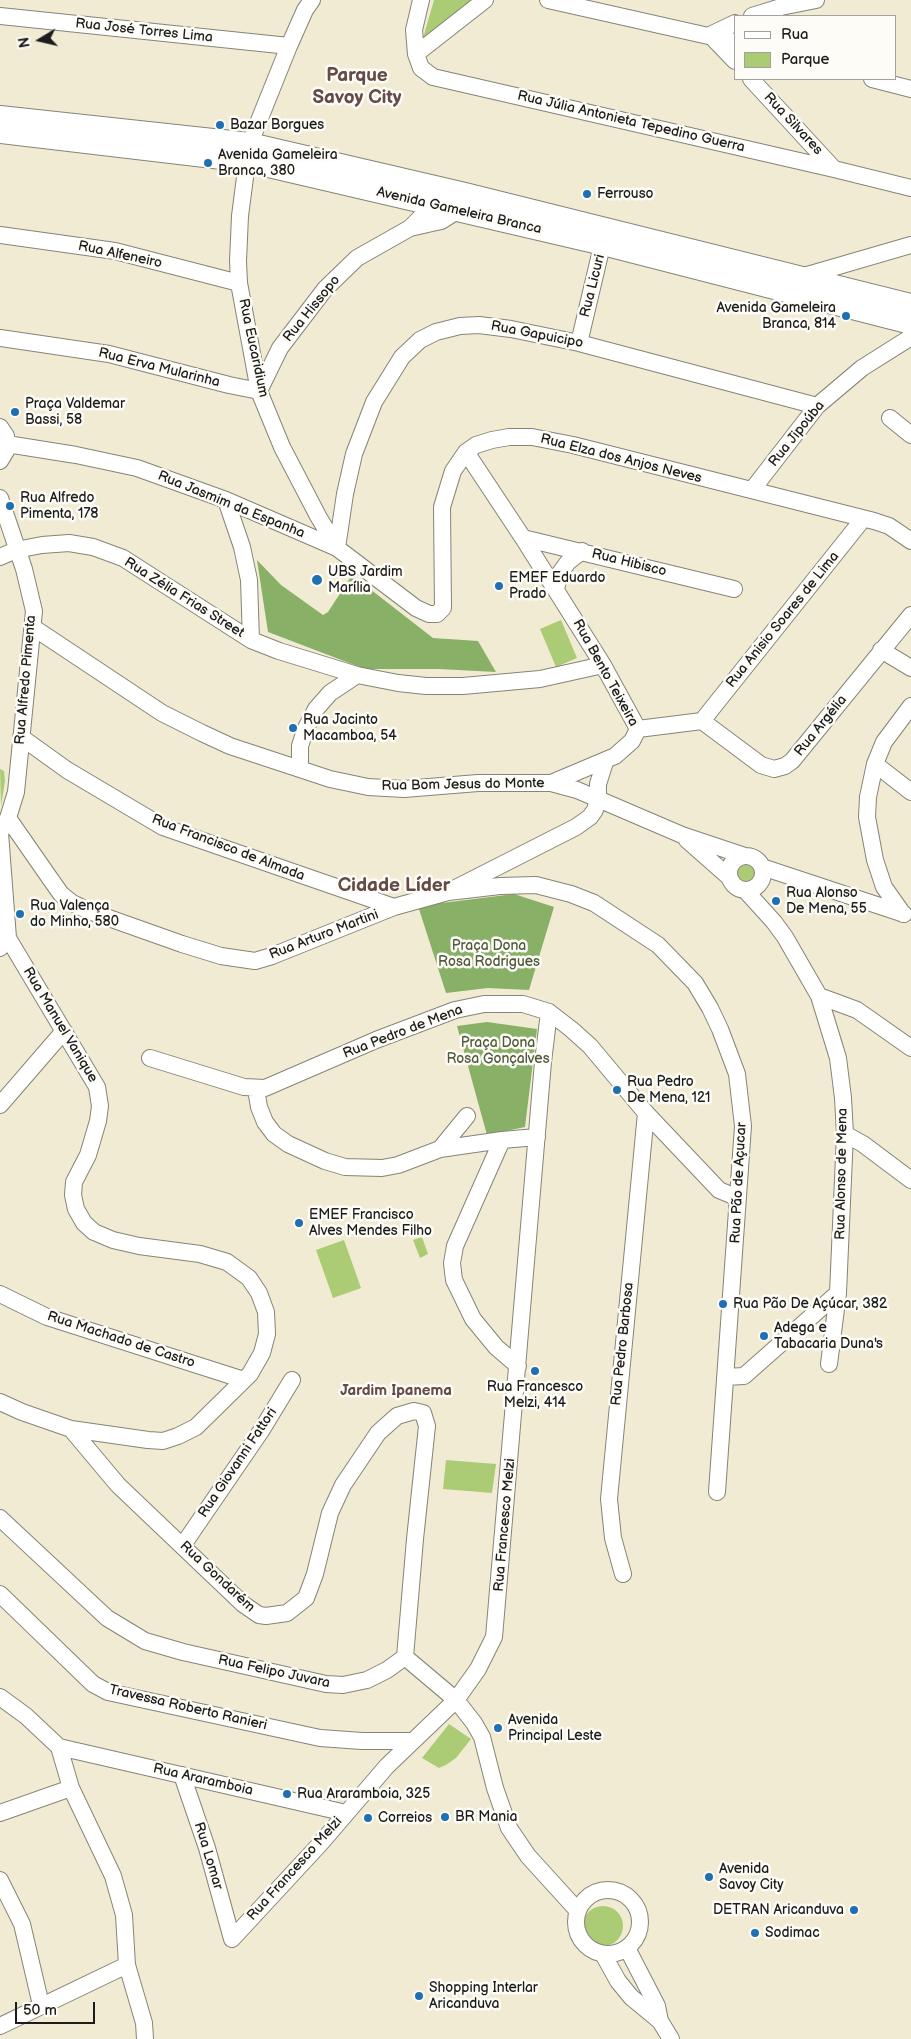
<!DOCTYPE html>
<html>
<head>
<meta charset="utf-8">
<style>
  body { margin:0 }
  #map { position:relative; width:911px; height:2039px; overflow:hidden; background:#f0ebd2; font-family:"Balsamiq Sans",sans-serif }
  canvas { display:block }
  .legend { position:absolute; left:734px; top:15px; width:162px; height:65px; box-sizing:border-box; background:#fdfcf7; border:1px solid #a3a29f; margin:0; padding:6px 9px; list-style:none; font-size:15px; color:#1c1c1c }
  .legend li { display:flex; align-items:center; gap:10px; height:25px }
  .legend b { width:25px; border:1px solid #a3a29f }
  .north { position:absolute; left:15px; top:15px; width:50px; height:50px; -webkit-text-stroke:4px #fdfcf7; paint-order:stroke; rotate:261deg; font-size:14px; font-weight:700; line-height:20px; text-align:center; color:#1c1c1c }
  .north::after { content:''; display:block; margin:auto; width:18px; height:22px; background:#1c1c1c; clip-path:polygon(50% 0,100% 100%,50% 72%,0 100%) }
  .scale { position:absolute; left:15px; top:2002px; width:80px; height:22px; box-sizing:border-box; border:2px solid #1c1c1c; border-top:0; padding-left:6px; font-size:15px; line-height:18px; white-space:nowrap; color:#1c1c1c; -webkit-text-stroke:4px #fdfcf7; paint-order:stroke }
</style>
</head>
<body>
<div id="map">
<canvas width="911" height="2039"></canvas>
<ul class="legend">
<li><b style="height:6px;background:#fff"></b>Rua</li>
<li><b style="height:14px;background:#abcc75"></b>Parque</li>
</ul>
<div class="north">N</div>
<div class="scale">50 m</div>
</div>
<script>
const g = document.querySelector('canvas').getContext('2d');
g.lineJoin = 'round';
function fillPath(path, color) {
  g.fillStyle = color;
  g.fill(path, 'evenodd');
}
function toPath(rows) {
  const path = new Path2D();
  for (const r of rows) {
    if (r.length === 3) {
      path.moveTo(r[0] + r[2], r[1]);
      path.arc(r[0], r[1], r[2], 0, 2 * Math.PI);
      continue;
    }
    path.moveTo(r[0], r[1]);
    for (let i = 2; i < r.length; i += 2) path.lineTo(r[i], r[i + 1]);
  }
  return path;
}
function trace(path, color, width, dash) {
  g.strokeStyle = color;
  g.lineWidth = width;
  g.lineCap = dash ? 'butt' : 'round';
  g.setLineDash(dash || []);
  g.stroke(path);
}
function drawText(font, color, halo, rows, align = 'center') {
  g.font = font + ' "Balsamiq Sans",sans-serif';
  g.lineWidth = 5;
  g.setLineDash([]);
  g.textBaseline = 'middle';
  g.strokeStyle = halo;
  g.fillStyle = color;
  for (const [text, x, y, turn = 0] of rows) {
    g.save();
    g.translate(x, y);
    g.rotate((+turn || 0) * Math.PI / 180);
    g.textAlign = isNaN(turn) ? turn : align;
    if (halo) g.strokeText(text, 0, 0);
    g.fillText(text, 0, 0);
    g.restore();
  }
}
fillPath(toPath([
  [434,0,474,0,423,38],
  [561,620,577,658,556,667,540,629],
  [0,769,4,771,5,781,1,806],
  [745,873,10],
  [422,1237,428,1254,420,1258,413,1240],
  [344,1240,361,1288,333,1298,316,1250],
  [446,1460,496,1464,492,1493,443,1489],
  [449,1724,471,1739,456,1758,446,1765,439,1768,422,1758],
  [603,1926,20]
]), '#abcc75');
fillPath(toPath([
  [257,560,281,585,323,615,328,612,352,575,433,638,478,641,496,672,439,669,365,669,268,632],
  [514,894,554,907,529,990,488,988,446,993,418,906],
  [487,1022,537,1029,525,1127,487,1135,457,1026]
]), '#88b066');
const minor = toPath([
  [312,0,305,10,289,46,250,143,244,151,247,162,240,216,238,261,239,283,259,391,282,447,318,516,337,548],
  [421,0,414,30,416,54,421,68,433,77,834,169,911,188],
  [548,0,735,42],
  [0,16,289,46],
  [752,16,781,7,816,0],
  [710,35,735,61],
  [710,35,735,23],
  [416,54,485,0],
  [751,79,834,169],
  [872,79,911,89],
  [410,228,441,221,457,211,460,204],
  [0,235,115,251,239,283],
  [804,276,911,245],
  [0,338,109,354,229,385,259,391,280,348,325,289,357,258,410,228,432,206,436,195],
  [579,343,605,233],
  [890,418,911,435],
  [0,427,6,436,7,444,6,451,0,461],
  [7,444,76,455,137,468,226,500,337,548,416,608,429,614,437,614,443,608,442,507,453,471,466,452,476,445,492,440,509,437,532,437,573,445,874,521,889,526,911,541],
  [466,452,523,538,603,665,638,729,632,741,615,756,551,783],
  [752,490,817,406,862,368,911,337],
  [0,498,24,569,34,611,16,792,8,818,0,833],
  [226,500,242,547,249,580,251,640],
  [523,538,734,589],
  [337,548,345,494,354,454,374,402,402,357,420,340,436,332,460,326,479,325,511,329,579,343,817,406],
  [0,557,16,550,42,545,69,543,93,547,123,558,251,640,279,651,357,675,398,683,426,686,463,686,540,679,603,665],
  [556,589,560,573,568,562,582,551],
  [34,628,162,713,202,733,230,746,330,779,368,787,404,789,478,783,551,783,577,790,682,835,745,856],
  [881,650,911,668],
  [702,721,863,519],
  [638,729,702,721,761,765,774,769,785,766,792,761,911,615],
  [21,737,67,770,163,827,394,907],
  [875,764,911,792],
  [300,769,300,746,305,730,316,709,330,693,357,675],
  [8,818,49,877,61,894,72,903,89,911,182,944,221,956,255,961,272,956,394,907,448,892,576,827,590,817,595,810,598,799,598,784,605,762],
  [0,833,8,938,0,948],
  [687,840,729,877],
  [746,873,17],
  [762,867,904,914],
  [745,890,774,922,785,937,819,996,838,1058,843,1098,845,1134,838,1293,829,1364],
  [448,892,500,886,536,885,571,894,594,903,658,945,695,983,710,1008,720,1029,737,1074,743,1126,717,1492],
  [903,914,884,887,875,860,867,817,868,797,875,764,884,742,911,706],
  [8,938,97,1087,100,1106,98,1121,88,1155,74,1182,73,1195,76,1209,84,1223,94,1232,113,1240,139,1246,200,1254,227,1262,249,1278,259,1293,266,1312,267,1334,262,1353,250,1374,196,1427,178,1436,163,1441,148,1440,71,1429],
  [819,996,857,1010,911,1048],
  [150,1058,244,1087,265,1088,376,1040,455,1010,484,1004,523,1004,549,1012,571,1029,590,1046,646,1113,719,1190,738,1198],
  [256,1089,259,1107,265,1122,274,1134,288,1144,325,1161,345,1167,382,1168,398,1165,440,1149,467,1116],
  [0,1105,64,1031],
  [845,1134,863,1144,911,1180],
  [440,1149,502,1140],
  [0,1294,47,1317,244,1380],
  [518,1366,496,1347,473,1319,454,1280,452,1263,455,1246,502,1140,537,1137],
  [725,1377,744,1376,838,1293],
  [0,1402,22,1412,71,1429,118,1485,243,1604,259,1615,266,1616,287,1613,306,1598,315,1574,330,1513,343,1485,378,1433,397,1416,414,1411,423,1413,427,1426,415,1539,405,1657,387,1670,367,1680,343,1685,326,1684,183,1652,145,1641,107,1618,0,1518],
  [183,1545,261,1431,292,1380],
  [623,1574,613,1538,609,1499,646,1113],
  [0,1594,93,1684,108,1692,320,1738,362,1741,413,1741],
  [405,1657,456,1700,474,1723,482,1737,495,1788,509,1828,528,1856,578,1911],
  [0,1697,26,1716,59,1747,71,1788,113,1876,124,1915,127,1965,144,2023,145,2039],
  [59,1747,346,1813],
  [182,1775,207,1848,232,1939],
  [0,1813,71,1788],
  [0,1880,22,1924,41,2005],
  [608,1922,32],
  [232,1939,320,1844,387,1766,456,1700,478,1669,494,1637,543,1062,549,1012],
  [627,1948,657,2006,660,2021,671,2039],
  [603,1954,618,1981,631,1997,660,2021],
  [0,2026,127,1965]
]);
const major = toPath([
  [0,116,250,143,465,193,911,304],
  [0,133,247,162,603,245,911,324]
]);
trace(minor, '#868477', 18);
trace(major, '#868477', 22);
trace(minor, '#fff', 16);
trace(major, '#fff', 20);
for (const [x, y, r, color] of [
  [220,125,5,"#1f6fb2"],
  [208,163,5,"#1f6fb2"],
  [587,194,5,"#1f6fb2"],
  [846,316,5,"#1f6fb2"],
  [15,412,5,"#1f6fb2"],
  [10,506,5,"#1f6fb2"],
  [317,580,6,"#1f6fb2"],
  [499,586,5,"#1f6fb2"],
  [293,728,5,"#1f6fb2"],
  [776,901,5,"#1f6fb2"],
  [20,914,5,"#1f6fb2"],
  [617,1090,5,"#1f6fb2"],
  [299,1223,5,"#1f6fb2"],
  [723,1304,5,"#1f6fb2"],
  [764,1336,5,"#1f6fb2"],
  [535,1371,5,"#1f6fb2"],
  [498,1728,5,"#1f6fb2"],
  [287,1794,5,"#1f6fb2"],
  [445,1817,5,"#1f6fb2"],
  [368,1818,5,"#1f6fb2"],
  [709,1877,5,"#1f6fb2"],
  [854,1910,5,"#1f6fb2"],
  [755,1933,5,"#1f6fb2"],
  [419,1996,5,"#1f6fb2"]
]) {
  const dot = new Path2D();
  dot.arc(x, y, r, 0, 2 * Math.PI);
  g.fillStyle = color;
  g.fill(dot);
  trace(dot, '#fdfcf7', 2);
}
drawText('14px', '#1c1c1c', '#fdfcf7', [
  ["Rua José Torres Lima",144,31,6],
  ["Rua Júlia Antonieta Tepedino Guerra",631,122,13],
  ["Rua Silvares",793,124,47],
  ["Avenida Gameleira Branca",459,211,13],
  ["Rua Alfeneiro",120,255,12],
  ["Rua Licuri",593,286,-76],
  ["Rua Hissopo",312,309,-51],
  ["Rua Gapuicipo",537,335,11],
  ["Rua Eucaridium",253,348,78],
  ["Rua Erva Mularinha",159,368,14],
  ["Rua Jipoúba",797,434,-51],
  ["Rua Elza dos Anjos Neves",621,459,14],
  ["Rua Jasmim da Espanha",231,505,22],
  ["Rua Hibisco",629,563,14],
  ["Rua Zélia Frias Street",184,598,32],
  ["Rua Anisio Soares de Lima",783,620,-51],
  ["Rua Bento Teixeira",605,673,61],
  ["Rua Alfredo Pimenta",26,680,-85],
  ["Rua Argélia",821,726,-51],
  ["Rua Bom Jesus do Monte",463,785,-1],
  ["Rua Francisco de Almada",228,848,21],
  ["Rua Arturo Martini",324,935,-21],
  ["Rua Manuel Vanique",60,1025,59],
  ["Rua Pedro de Mena",403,1032,-21],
  ["Rua Alonso de Mena",842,1174,-89],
  ["Rua Pão de Açucar",739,1183,-87],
  ["Rua Machado de Castro",121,1340,18],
  ["Rua Pedro Barbosa",623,1344,-84],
  ["Rua Giovanni Fattori",238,1463,-56],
  ["Rua Francesco Melzi",505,1525,-85],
  ["Rua Gondarém",217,1577,43],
  ["Rua Felipo Juvara",274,1672,12],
  ["Travessa Roberto Ranieri",188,1708,13],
  ["Rua Araramboia",203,1780,13],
  ["Rua Lomar",208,1856,73],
  ["Rua Francesco Melzi",295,1869,-48]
]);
drawText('14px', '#1c1c1c', '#fdfcf7', [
  ["Bazar Borgues",230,125],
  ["Avenida Gameleira",218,155],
  ["Branca, 380",218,171],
  ["Ferrouso",597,194],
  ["Avenida Gameleira",836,308,"right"],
  ["Branca, 814",836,324,"right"],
  ["Praça Valdemar",25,404],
  ["Bassi, 58",25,420],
  ["Rua Alfredo",20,498],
  ["Pimenta, 178",20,514],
  ["UBS Jardim",328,572],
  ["Marília",328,588],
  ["EMEF Eduardo",509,578],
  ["Prado",509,594],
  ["Rua Jacinto",303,720],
  ["Macamboa, 54",303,736],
  ["Rua Alonso",786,893],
  ["De Mena, 55",786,909],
  ["Rua Valença",30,906],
  ["do Minho, 580",30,922],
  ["Rua Pedro",627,1082],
  ["De Mena, 121",627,1098],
  ["EMEF Francisco",309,1215],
  ["Alves Mendes Filho",309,1231],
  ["Rua Pão De Açúcar, 382",733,1304],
  ["Adega e",774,1328],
  ["Tabacaria Duna's",774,1344],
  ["Rua Francesco",535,1387,"center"],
  ["Melzi, 414",535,1403,"center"],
  ["Avenida",508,1720],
  ["Principal Leste",508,1736],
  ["Rua Araramboia, 325",297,1794],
  ["BR Mania",455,1817],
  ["Correios",378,1818],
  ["Avenida",719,1869],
  ["Savoy City",719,1885],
  ["DETRAN Aricanduva",844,1910,"right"],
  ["Sodimac",765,1933],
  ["Shopping Interlar",429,1988],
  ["Aricanduva",429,2004]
], 'left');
drawText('14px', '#4e5a3b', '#fdfcf7', [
  ["Praça Dona",489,946],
  ["Rosa Rodrigues",489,962],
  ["Praça Dona",498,1043],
  ["Rosa Gonçalves",498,1059]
]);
drawText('bold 15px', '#644b47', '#fdfcf7', [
  ["Jardim Ipanema",396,1391]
]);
drawText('bold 19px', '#644b47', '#fdfcf7', [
  ["Parque",357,76],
  ["Savoy City",357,98],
  ["Cidade Líder",394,886]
]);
</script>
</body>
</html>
